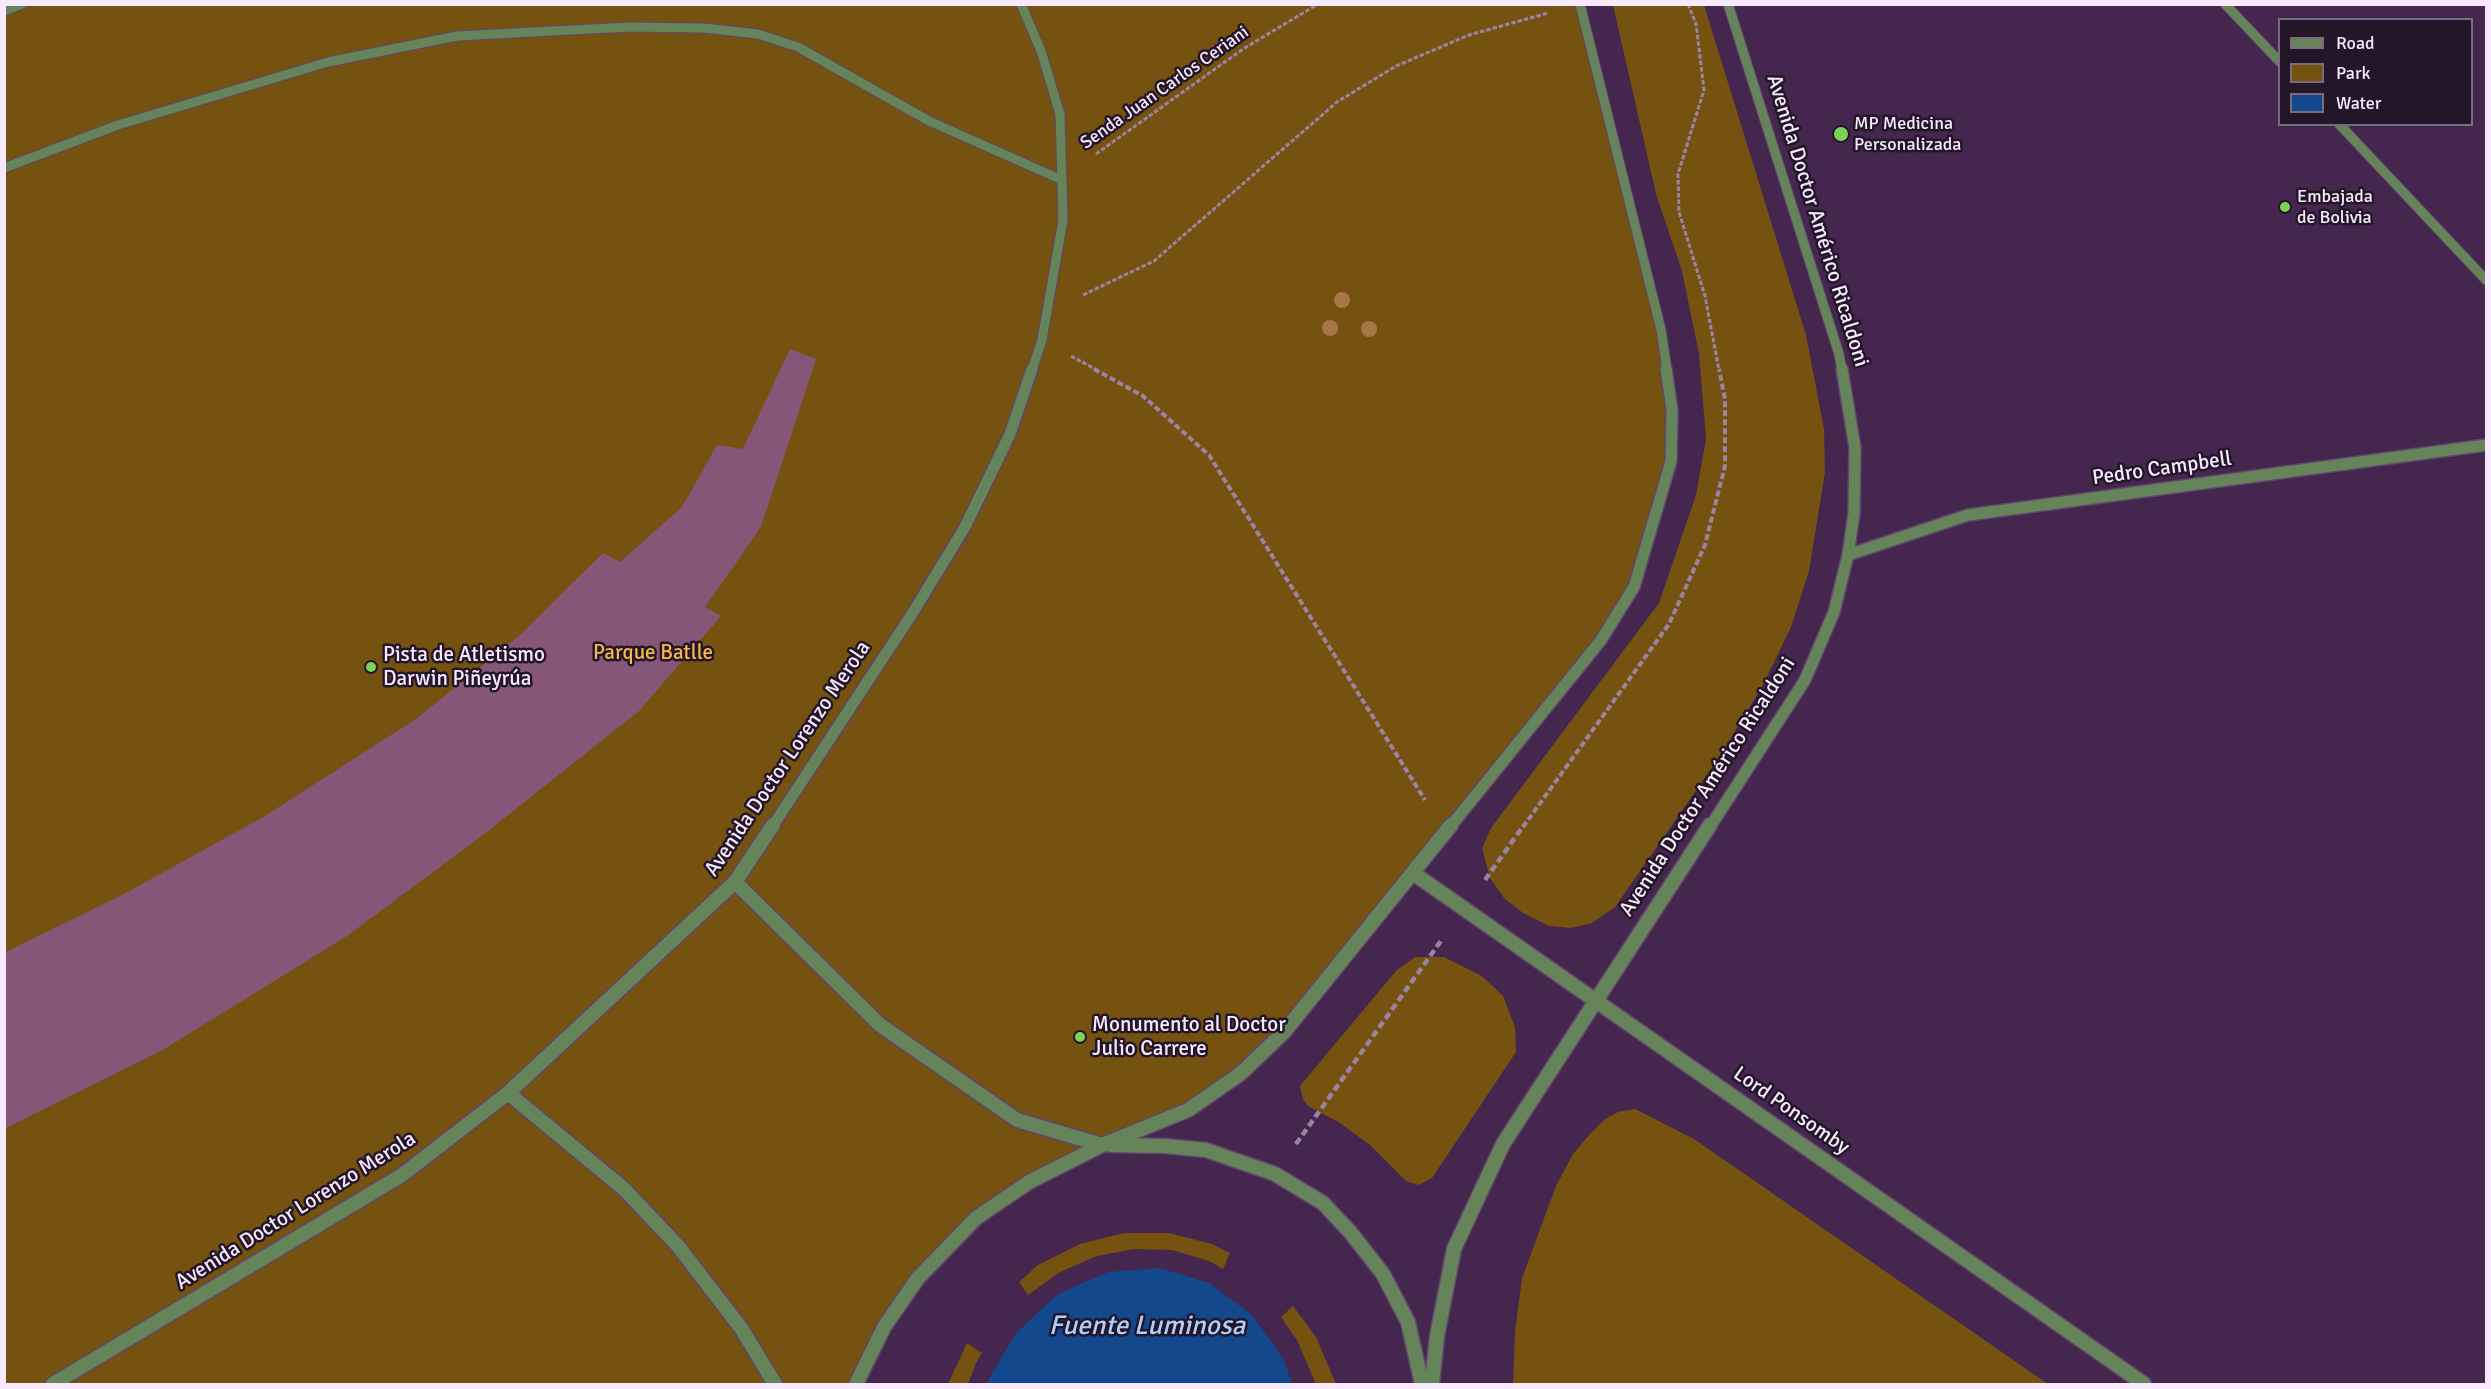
<!DOCTYPE html>
<html>
<head>
<meta charset="utf-8">
<style>
  body { margin:0 }
  #map { position:relative; width:2491px; height:1389px; overflow:hidden; background:#44264f; font-family:Signika,sans-serif }
  canvas { display:block }
  .frame { position:absolute; inset:0; border:6px solid #f9e9fe; pointer-events:none }
  .legend { position:absolute; left:2278px; top:18px; width:195px; height:108px; box-sizing:border-box; background:#231628; border:2px solid #796a7e; margin:0; padding:8px 10px; list-style:none; font-size:18px; color:#f9e9fe }
  .legend li { display:flex; align-items:center; gap:12px; height:30px }
  .legend b { width:30px; border:2px solid #796a7e }
</style>
</head>
<body>
<div id="map">
<canvas width="2491" height="1389"></canvas>
<div class="frame"></div>
<ul class="legend">
<li><b style="height:8px;background:#66845a"></b>Road</li>
<li><b style="height:16px;background:#765211"></b>Park</li>
<li><b style="height:16px;background:#14488c"></b>Water</li>
</ul>
</div>
<script>
const g = document.querySelector('canvas').getContext('2d');
g.lineJoin = 'round';
function fillPath(path, color) {
  g.fillStyle = color;
  g.fill(path, 'evenodd');
}
function toPath(rows) {
  const path = new Path2D();
  for (const r of rows) {
    path.moveTo(r[0], r[1]);
    for (let i = 2; i < r.length; i += 2) path.lineTo(r[i], r[i + 1]);
  }
  return path;
}
function trace(path, color, width, dash) {
  g.strokeStyle = color;
  g.lineWidth = width;
  g.lineCap = dash ? 'butt' : 'round';
  g.setLineDash(dash || []);
  g.stroke(path);
}
function drawText(font, color, halo, rows, align = 'center') {
  g.font = font + ' Signika,sans-serif';
  g.lineWidth = 5;
  g.setLineDash([]);
  g.textBaseline = 'middle';
  g.strokeStyle = halo;
  g.fillStyle = color;
  for (const [text, x, y, turn = 0] of rows) {
    g.save();
    g.translate(x, y);
    g.rotate((+turn || 0) * Math.PI / 180);
    g.textAlign = isNaN(turn) ? turn : align;
    if (halo) g.strokeText(text, 0, 0);
    g.fillText(text, 0, 0);
    g.restore();
  }
}
fillPath(toPath([
  [5,5,1580,5,1661,330,1671,461,1634,587,1601,640,1284,1032,1188,1110,1102,1145,976,1218,918,1278,856,1384,5,1384],
  [1613,5,1704,5,1806,335,1824,429,1825,472,1809,571,1791,627,1764,683,1720,756,1615,907,1592,923,1571,928,1549,926,1523,913,1504,898,1490,878,1482,848,1491,828,1659,603,1696,495,1706,439,1699,354,1682,271,1656,194],
  [1415,957,1444,957,1482,976,1503,996,1515,1027,1516,1052,1432,1178,1419,1185,1406,1181,1370,1145,1340,1123,1308,1106,1303,1099,1300,1086,1396,971],
  [1635,1109,1694,1139,2048,1384,1513,1384,1515,1332,1522,1278,1556,1186,1573,1154,1589,1135,1604,1120,1618,1112],
  [1124,1233,1169,1233,1212,1244,1230,1253,1223,1269,1209,1261,1172,1250,1134,1249,1097,1256,1060,1272,1028,1295,1019,1282,1038,1265,1080,1244],
  [1293,1306,1316,1337,1336,1384,1316,1384,1297,1340,1281,1317],
  [967,1343,982,1353,976,1363,968,1384,948,1384]
]), '#765211');
fillPath(toPath([
  [1160,1268,1209,1283,1252,1315,1284,1360,1292,1384,986,1384,1016,1333,1058,1294,1108,1272]
]), '#14488c');
fillPath(toPath([
  [790,349,816,359,761,527,705,607,721,616,639,711,488,831,347,936,161,1051,4,1129,4,953,124,894,265,816,416,719,518,637,603,553,620,562,682,507,717,445,743,449]
]), '#865679');
const service = toPath([
  [4,11,22,4],
  [4,168,118,125,328,62,457,36,629,27,703,28,758,34,798,47,929,121,1062,180]
]);
const minorFar2 = toPath([
  [1021,4,1041,51,1060,114,1063,220,1042,340,1032,370],
  [2225,4,2280,62],
  [2339,124,2486,280]
]);
const minorFar1 = toPath([
  [1848,555,1968,515,2486,445],
  [772,827,912,614,965,527,1010,434,1032,369]
]);
const minor = toPath([
  [1413,873,2144,1384],
  [735,882,880,1025,1017,1120,1102,1145],
  [508,1093,624,1189,678,1246,741,1328,775,1384],
  [53,1384,402,1175,508,1093,735,882,773,825]
]);
const tertiaryFar2 = toPath([
  [1580,4,1661,330,1667,370],
  [1728,4,1839,354,1842,370]
]);
const tertiaryFar1 = toPath([
  [1450,827,1601,640,1634,587,1671,461,1672,410,1666,369],
  [1710,827,1805,680,1834,612,1848,555,1854,513,1855,448,1842,369]
]);
const tertiary = toPath([
  [1110,1145,1165,1146,1206,1150,1275,1174,1323,1203,1351,1233,1383,1274,1408,1322,1422,1384],
  [856,1384,884,1327,918,1278,976,1218,1029,1182,1102,1145,1188,1110,1240,1074,1284,1032,1451,825],
  [1432,1384,1437,1336,1454,1249,1503,1144,1710,825]
]);
trace(service, '#61456b', 11);
trace(minorFar2, '#61456b', 11);
trace(minorFar1, '#61456b', 14);
trace(minor, '#61456b', 17);
trace(tertiaryFar2, '#61456b', 11);
trace(tertiaryFar1, '#61456b', 14);
trace(tertiary, '#61456b', 17);
trace(toPath([
  [1688,4,1696,24,1704,90,1678,174,1679,212,1705,296,1719,370],
  [1096,154,1243,49,1318,4],
  [1083,295,1154,261,1337,102,1396,66,1469,35,1548,13],
  [1071,356,1097,370]
]), '#9b84a3', 3, [4.5, 2]);
trace(toPath([
  [1094,369,1143,396,1209,455,1425,800],
  [1523,827,1669,624,1705,545,1725,466,1725,399,1719,369]
]), '#9b84a3', 4, [6, 3]);
trace(toPath([
  [1485,880,1524,825],
  [1296,1144,1443,938]
]), '#9b84a3', 4.5, [7, 4]);
trace(service, '#66845a', 9);
trace(minorFar2, '#66845a', 9);
trace(minorFar1, '#66845a', 11);
trace(minor, '#66845a', 14);
trace(tertiaryFar2, '#66845a', 9);
trace(tertiaryFar1, '#66845a', 11);
trace(tertiary, '#66845a', 14);
g.fillStyle = '#a97648';
for (const [x, y] of [
  [1342,300],
  [1330,328],
  [1369,329]
]) {
  g.beginPath();
  g.arc(x, y, 8, 0, 2 * Math.PI);
  g.fill();
}
for (const [x, y, r, color] of [
  [1841,134,8,"#7dd154"],
  [2285,207,6,"#7dd154"],
  [371,667,6,"#7dd154"],
  [1080,1037,6,"#7dd154"]
]) {
  const dot = new Path2D();
  dot.arc(x, y, r, 0, 2 * Math.PI);
  g.fillStyle = color;
  g.fill(dot);
  trace(dot, '#231628', 2);
}
drawText('18px', '#f9e9fe', '#231628', [
  ["Senda Juan Carlos Ceriani",1165,88,-35]
]);
drawText('18px', '#f9e9fe', '#231628', [
  ["MP Medicina",1854,124],
  ["Personalizada",1854,145],
  ["Embajada",2297,197],
  ["de Bolivia",2297,218]
], 'left');
drawText('21px', '#f9e9fe', '#231628', [
  ["Avenida Doctor Américo Ricaldoni",1817,221,73],
  ["Pedro Campbell",2162,469,-8],
  ["Avenida Doctor Lorenzo Merola",788,759,-56],
  ["Avenida Doctor Américo Ricaldoni",1708,787,-57],
  ["Lord Ponsomby",1791,1111,35],
  ["Avenida Doctor Lorenzo Merola",296,1211,-32]
]);
drawText('21px', '#fbb743', '#231628', [
  ["Parque Batlle",653,653]
]);
drawText('21px', '#f9e9fe', '#231628', [
  ["Pista de Atletismo",383,655],
  ["Darwin Piñeyrúa",383,679],
  ["Monumento al Doctor",1092,1025],
  ["Julio Carrere",1092,1049]
], 'left');
drawText('italic 27px', '#adcefc', '#231628', [
  ["Fuente Luminosa",1147,1327]
]);
</script>
</body>
</html>
